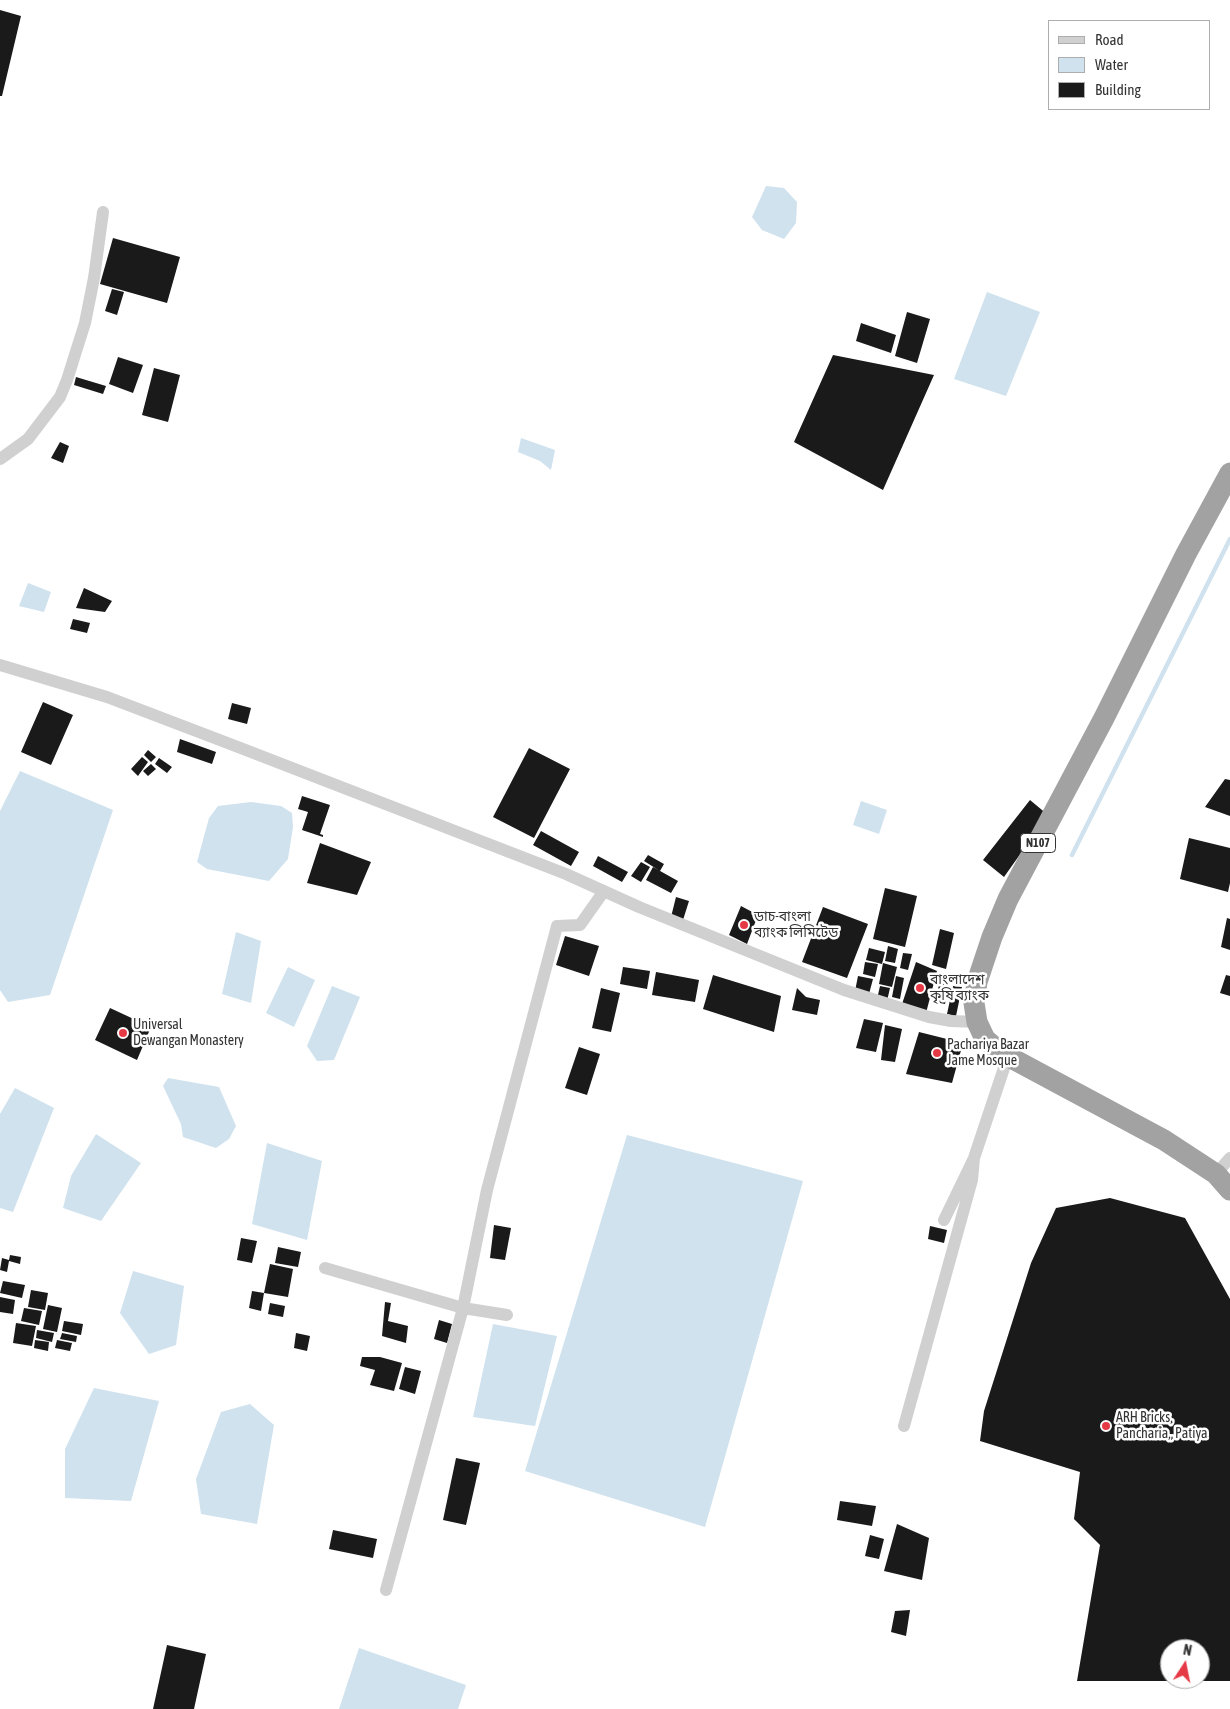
<!DOCTYPE html>
<html>
<head>
<meta charset="utf-8">
<style>
  body { margin:0 }
  #map { position:relative; width:1230px; height:1709px; overflow:hidden; background:#fff; font-family:"Asap Condensed",sans-serif }
  canvas { display:block }
  .legend { position:absolute; left:1048px; top:20px; width:162px; height:90px; box-sizing:border-box; background:#fff; border:1px solid #adadad; margin:0; padding:6px 9px; list-style:none; font-size:15px; color:#333 }
  .legend li { display:flex; align-items:center; gap:10px; height:25px }
  .legend b { width:25px; border:1px solid #adadad }
  .north { position:absolute; left:1160px; top:1639px; width:50px; height:50px; box-sizing:border-box; background:#fff; border:1px solid #adadad; border-radius:50%; rotate:11deg; font-size:14px; font-weight:700; line-height:20px; text-align:center; color:#333 }
  .north::after { content:''; display:block; margin:auto; width:18px; height:22px; background:#e63946; clip-path:polygon(50% 0,100% 100%,50% 72%,0 100%) }
</style>
</head>
<body>
<div id="map">
<canvas width="1230" height="1709"></canvas>
<ul class="legend">
<li><b style="height:6px;background:#d0d0d0"></b>Road</li>
<li><b style="height:14px;background:#cfe2ee"></b>Water</li>
<li><b style="height:14px;background:#1a1a1a"></b>Building</li>
</ul>
<div class="north">N</div>
</div>
<script>
const g = document.querySelector('canvas').getContext('2d');
g.lineJoin = 'round';
function fillPath(path, color) {
  g.fillStyle = color;
  g.fill(path, 'evenodd');
}
function toPath(rows) {
  const path = new Path2D();
  for (const r of rows) {
    path.moveTo(r[0], r[1]);
    for (let i = 2; i < r.length; i += 2) path.lineTo(r[i], r[i + 1]);
  }
  return path;
}
function trace(path, color, width, dash) {
  g.strokeStyle = color;
  g.lineWidth = width;
  g.lineCap = dash ? 'butt' : 'round';
  g.setLineDash(dash || []);
  g.stroke(path);
}
function drawText(font, color, halo, rows, align = 'center') {
  g.font = font + ' "Asap Condensed","Noto Sans Bengali",sans-serif';
  g.lineWidth = 5;
  g.setLineDash([]);
  g.textBaseline = 'middle';
  g.strokeStyle = halo;
  g.fillStyle = color;
  for (const [text, x, y, turn = 0] of rows) {
    g.save();
    g.translate(x, y);
    g.rotate((+turn || 0) * Math.PI / 180);
    g.textAlign = isNaN(turn) ? turn : align;
    if (halo) g.strokeText(text, 0, 0);
    g.fillText(text, 0, 0);
    g.restore();
  }
}
fillPath(toPath([
  [766,186,784,188,797,202,796,223,784,239,762,230,752,217],
  [987,292,1040,312,1006,396,954,379],
  [521,438,555,450,551,470,540,461,518,452],
  [28,583,51,592,44,612,19,606],
  [20,771,113,810,50,995,8,1002,0,990,0,811],
  [861,801,887,810,879,834,853,825],
  [251,802,281,806,292,813,293,827,288,859,269,881,207,869,197,862,209,818,218,806],
  [236,932,261,941,251,1003,222,994],
  [288,967,315,980,294,1027,266,1013],
  [332,986,360,997,334,1060,317,1061,307,1046],
  [168,1078,219,1087,236,1126,229,1139,216,1148,183,1137,181,1124,163,1086],
  [15,1088,54,1108,13,1212,0,1208,0,1114],
  [96,1134,141,1163,101,1221,63,1208,71,1176],
  [627,1135,803,1181,705,1527,525,1471],
  [267,1143,322,1161,307,1240,252,1224],
  [133,1271,184,1286,176,1345,149,1354,120,1313],
  [493,1324,557,1336,535,1426,473,1417],
  [94,1388,159,1401,131,1501,65,1498,65,1449],
  [250,1404,274,1425,257,1524,201,1514,196,1479,221,1412],
  [359,1648,466,1685,458,1709,339,1709]
]), '#cfe2ee');
trace(toPath([
  [1072,855,1230,539]
]), '#cfe2ee', 4.5);
fillPath(toPath([
  [0,10,21,16,2,96,0,96],
  [113,238,180,257,167,303,100,284],
  [112,289,124,292,117,315,105,311],
  [907,312,930,319,917,363,895,356],
  [861,323,896,335,891,353,856,341],
  [833,355,934,375,883,490,794,442],
  [118,357,143,365,133,393,109,384],
  [154,368,180,375,168,422,142,415],
  [76,377,106,386,103,394,74,385],
  [60,442,69,446,63,463,51,458],
  [84,588,112,601,105,612,76,608],
  [73,619,90,623,87,633,70,629],
  [43,702,73,715,51,765,21,752],
  [232,703,251,708,247,724,228,719],
  [180,739,216,752,212,764,177,752],
  [529,748,570,769,534,838,493,817],
  [148,750,156,757,151,762,144,755],
  [142,757,148,762,138,776,131,769],
  [159,758,172,767,167,773,155,764],
  [151,764,156,769,148,776,143,771],
  [1225,779,1230,780,1230,816,1205,807],
  [302,796,330,805,320,834,323,835,323,837,302,830,308,812,298,809],
  [1030,800,1048,815,1004,877,983,860],
  [541,831,579,852,571,866,533,845],
  [1189,838,1230,848,1230,883,1228,892,1180,879],
  [320,843,371,862,357,895,307,883],
  [648,855,664,864,660,871,644,861],
  [598,856,628,872,622,882,593,866],
  [641,862,650,867,641,882,631,876],
  [653,867,678,881,671,893,646,880],
  [885,888,917,896,905,947,873,939],
  [676,897,689,901,683,920,671,917],
  [741,906,758,915,747,944,729,935],
  [823,907,868,924,847,978,802,962],
  [1227,918,1230,919,1230,950,1221,947],
  [940,929,954,933,946,969,932,965],
  [565,936,599,946,589,976,556,965],
  [888,946,898,949,895,963,885,961],
  [869,948,885,952,882,964,866,960],
  [903,953,912,954,908,970,900,968],
  [865,962,878,964,875,977,863,974],
  [916,962,937,971,926,1013,902,1004],
  [883,963,897,967,892,987,879,984],
  [623,967,650,971,647,989,620,984],
  [656,972,699,980,695,1002,652,995],
  [713,975,781,996,774,1032,703,1009],
  [1226,975,1230,976,1230,996,1220,993],
  [858,976,873,979,869,994,855,991],
  [896,976,904,978,900,999,892,997],
  [941,976,951,978,945,1004,935,1002],
  [880,986,890,988,887,1001,877,999],
  [953,986,962,987,956,1016,947,1014],
  [601,988,620,993,611,1032,592,1028],
  [797,988,806,997,820,1000,817,1015,792,1010],
  [110,1008,151,1027,137,1060,95,1040],
  [864,1019,883,1023,876,1052,856,1048],
  [885,1025,902,1029,895,1062,881,1060],
  [919,1032,963,1043,952,1083,906,1074],
  [579,1047,600,1054,587,1095,565,1088],
  [1110,1198,1185,1218,1230,1299,1230,1681,1200,1681,1200,1649,1170,1649,1170,1681,1077,1681,1100,1545,1074,1519,1080,1472,980,1441,984,1411,1031,1263,1056,1208],
  [494,1225,511,1228,505,1260,490,1258],
  [930,1226,947,1230,944,1243,928,1239],
  [241,1238,257,1241,252,1263,237,1260],
  [278,1247,301,1252,298,1267,275,1263],
  [10,1255,21,1257,20,1264,9,1261,7,1272,0,1270,2,1258,9,1260],
  [270,1264,293,1269,288,1297,264,1293],
  [3,1281,25,1285,22,1298,0,1293],
  [31,1290,48,1293,45,1310,28,1307],
  [252,1291,264,1293,261,1311,249,1308],
  [0,1297,15,1300,13,1314,0,1312],
  [385,1302,391,1303,388,1321,408,1326,406,1343,382,1336],
  [270,1303,285,1306,283,1317,268,1314],
  [48,1305,62,1308,57,1332,43,1329],
  [24,1308,42,1311,39,1325,21,1321],
  [439,1320,452,1324,447,1343,434,1339],
  [64,1321,83,1324,81,1335,62,1331],
  [16,1323,36,1326,32,1346,13,1343],
  [37,1330,54,1333,52,1342,36,1338],
  [62,1333,77,1336,76,1342,60,1339],
  [296,1333,310,1336,307,1351,294,1348],
  [35,1340,49,1342,48,1351,34,1348],
  [57,1340,72,1343,70,1351,55,1348],
  [362,1357,380,1357,402,1363,394,1391,370,1385,375,1370,360,1366],
  [405,1367,421,1371,415,1394,399,1389],
  [456,1458,480,1463,466,1525,443,1520],
  [840,1501,876,1506,872,1526,837,1520],
  [897,1524,929,1538,922,1580,884,1571],
  [333,1530,377,1539,373,1558,329,1549],
  [870,1535,884,1539,879,1559,865,1556],
  [910,1610,906,1636,891,1632,895,1611],
  [167,1645,206,1654,194,1709,153,1709]
]), '#1a1a1a');
trace(toPath([
  [0,459,28,439,60,397,67,380,85,323,94,278,103,212],
  [0,665,107,697,238,747,566,874,639,907,844,990,929,1017,951,1021,977,1022],
  [1216,1174,1230,1158],
  [944,1220,974,1158,1008,1056],
  [325,1268,463,1308,507,1315],
  [904,1426,972,1180,974,1158],
  [386,1590,463,1308,487,1190,557,926,580,925,604,891]
]), '#d0d0d0', 12);
trace(toPath([
  [1230,473,1186,554,1104,718,1008,899,992,937,977,982,974,1003,977,1022,985,1039,1000,1052,1164,1140,1216,1174,1230,1190]
]), '#a2a2a2', 21);
for (const [x, y, r, color] of [
  [744,925,5,"#e63946"],
  [920,988,5,"#e63946"],
  [123,1033,5,"#e63946"],
  [937,1053,5,"#e63946"],
  [1106,1426,5,"#e63946"]
]) {
  const dot = new Path2D();
  dot.arc(x, y, r, 0, 2 * Math.PI);
  g.fillStyle = color;
  g.fill(dot);
  trace(dot, '#fff', 2);
}
for (const [x, y, w] of [
  [1038,843,35]
]) {
  const box = new Path2D();
  box.roundRect(x - w / 2, y - 9.5, w, 19, 4);
  g.fillStyle = '#fff';
  g.fill(box);
  trace(box, '#333', 1);
}
drawText('bold 12px', '#333', null, [
  ["N107",1038,843]
]);
drawText('14px', '#333', '#fff', [
  ["ডাচ-বাংলা",754,917],
  ["ব্যাংক লিমিটেড",754,933],
  ["বাংলাদেশ",930,980],
  ["কৃষি ব্যাংক",930,996],
  ["Universal",133,1025],
  ["Dewangan Monastery",133,1041],
  ["Pachariya Bazar",947,1045],
  ["Jame Mosque",947,1061],
  ["ARH Bricks,",1116,1418],
  ["Pancharia,, Patiya",1116,1434]
], 'left');
</script>
</body>
</html>
